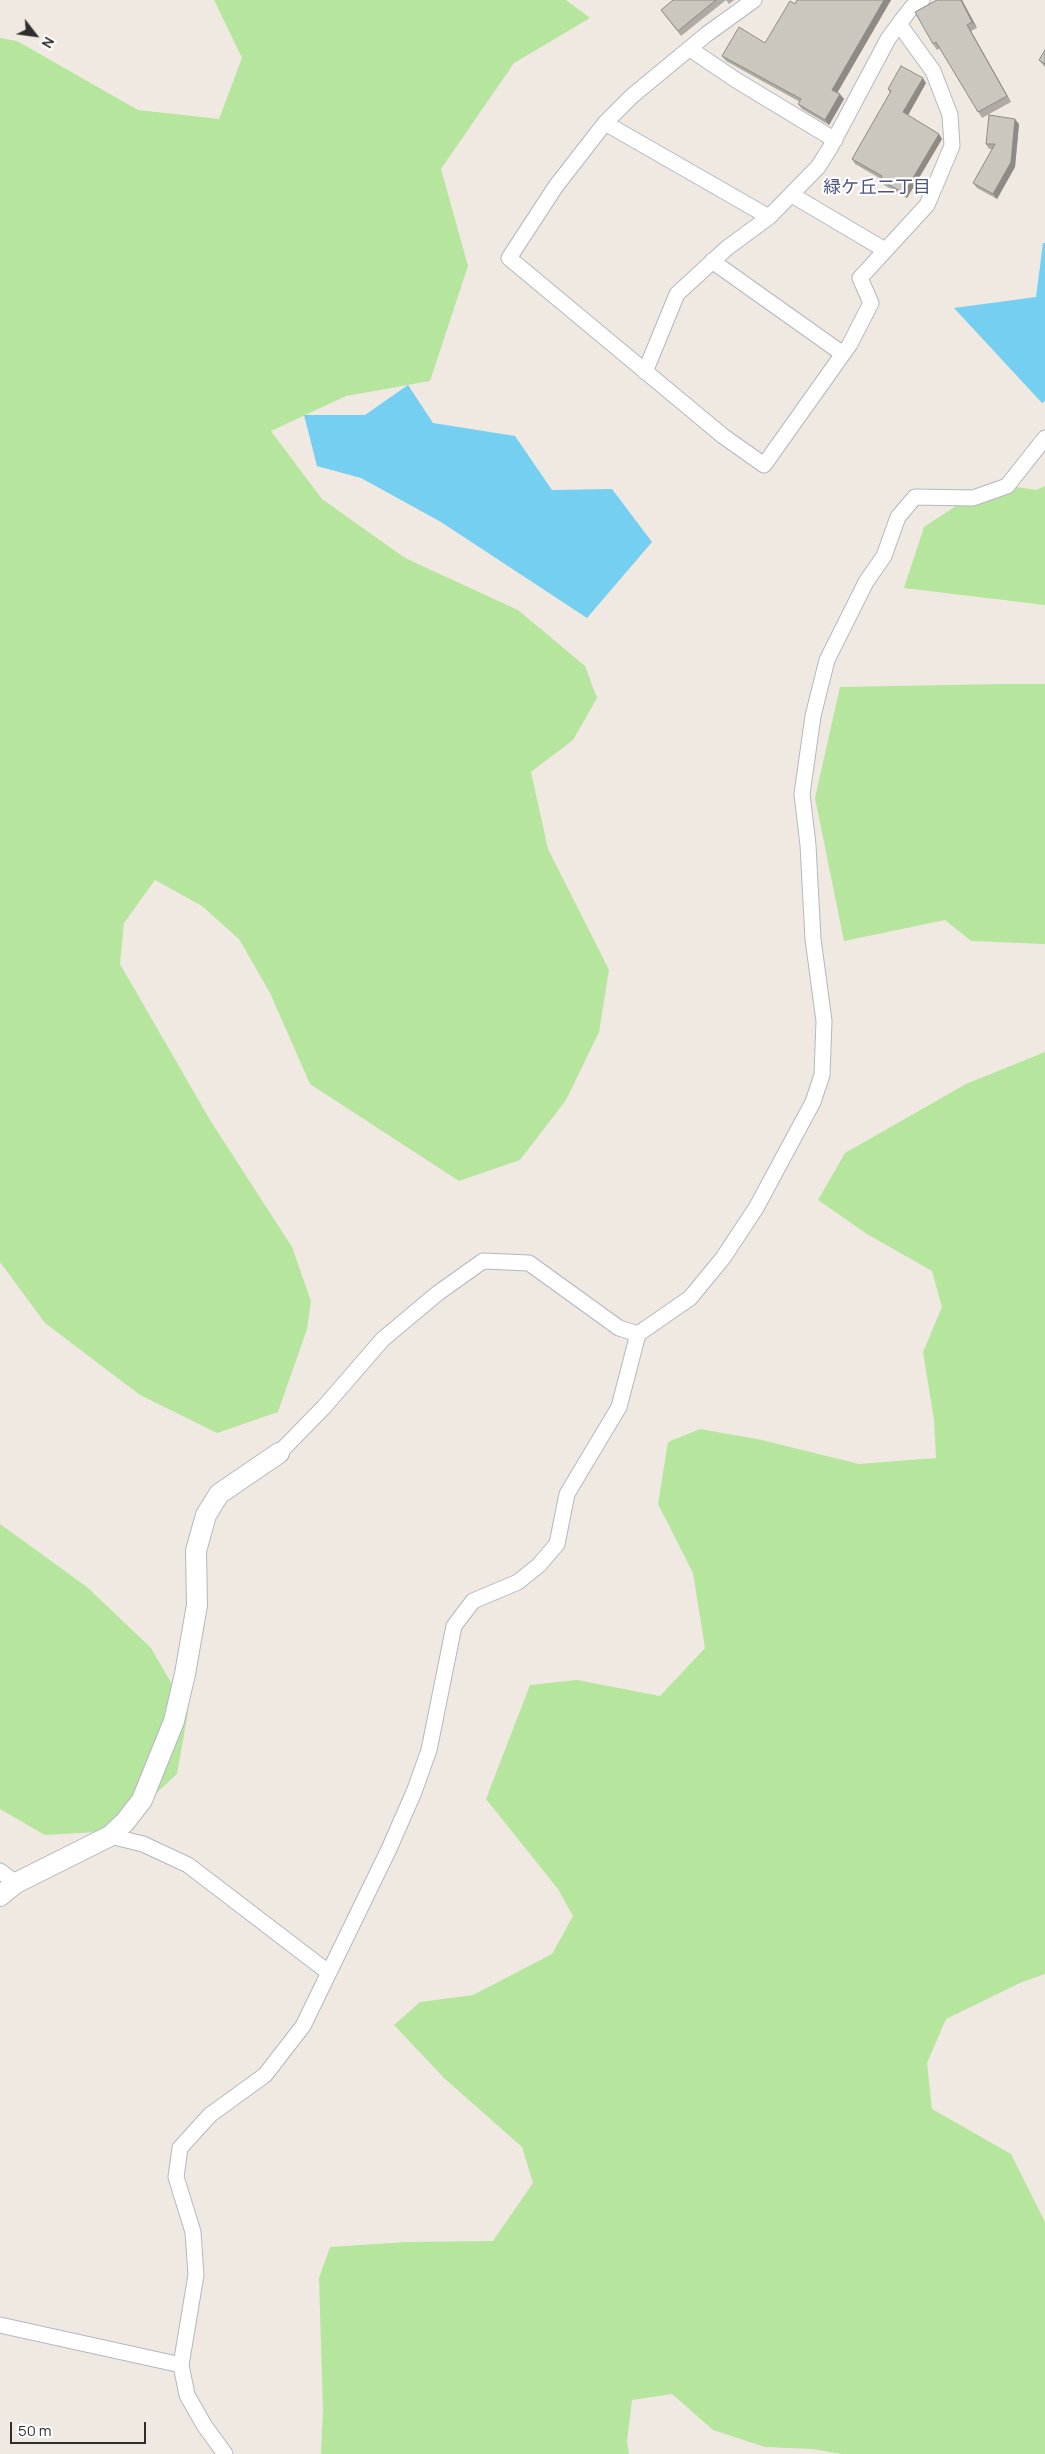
<!DOCTYPE html>
<html>
<head>
<meta charset="utf-8">
<style>
  body { margin:0 }
  #map { position:relative; width:1045px; height:2454px; overflow:hidden; background:#efe9e1; font-family:Manrope,sans-serif }
  canvas { display:block }
  .north { position:absolute; left:10px; top:10px; width:50px; height:50px; -webkit-text-stroke:4px #fff; paint-order:stroke; rotate:120deg; font-size:14px; font-weight:700; line-height:20px; text-align:center; color:#2e2e2e }
  .north::after { content:''; display:block; margin:auto; width:18px; height:22px; background:#2e2e2e; clip-path:polygon(50% 0,100% 100%,50% 72%,0 100%) }
  .scale { position:absolute; left:10px; top:2422px; width:136px; height:22px; box-sizing:border-box; border:2px solid #2e2e2e; border-top:0; padding-left:6px; font-size:15px; line-height:18px; white-space:nowrap; color:#2e2e2e; -webkit-text-stroke:4px #fff; paint-order:stroke }
</style>
</head>
<body>
<div id="map">
<canvas width="1045" height="2454"></canvas>
<div class="north">N</div>
<div class="scale">50 m</div>
</div>
<script>
const g = document.querySelector('canvas').getContext('2d');
g.lineJoin = 'round';
function fillPath(path, color) {
  g.fillStyle = color;
  g.fill(path, 'evenodd');
}
function toPath(rows) {
  const path = new Path2D();
  for (const r of rows) {
    path.moveTo(r[0], r[1]);
    for (let i = 2; i < r.length; i += 2) path.lineTo(r[i], r[i + 1]);
  }
  return path;
}
function trace(path, color, width, dash) {
  g.strokeStyle = color;
  g.lineWidth = width;
  g.lineCap = dash ? 'butt' : 'round';
  g.setLineDash(dash || []);
  g.stroke(path);
}
function drawText(font, color, halo, rows, align = 'center') {
  g.font = font + ' Manrope,"Noto Sans JP",sans-serif';
  g.lineWidth = 4.5;
  g.setLineDash([]);
  g.textBaseline = 'middle';
  g.strokeStyle = halo;
  g.fillStyle = color;
  for (const [text, x, y, turn = 0] of rows) {
    g.save();
    g.translate(x, y);
    g.rotate((+turn || 0) * Math.PI / 180);
    g.textAlign = isNaN(turn) ? turn : align;
    if (halo) g.strokeText(text, 0, 0);
    g.fillText(text, 0, 0);
    g.restore();
  }
}
fillPath(toPath([
  [214,0,566,0,590,18,514,63,441,169,468,266,430,381,346,396,271,431,322,499,405,558,518,610,585,666,597,698,573,740,531,772,548,849,609,970,599,1032,566,1100,520,1160,459,1181,310,1084,270,993,239,939,202,906,155,880,124,923,120,964,210,1120,292,1247,311,1301,307,1329,278,1412,217,1433,140,1395,45,1323,0,1262,0,38,17,41,138,110,219,119,242,58],
  [991,483,1036,490,1045,486,1045,605,904,588,924,527],
  [1005,684,1045,684,1045,944,971,941,945,920,844,941,815,798,840,687],
  [1045,1052,1045,1974,1022,1982,946,2019,927,2063,932,2109,1011,2154,1045,2222,1045,2454,842,2454,813,2449,765,2447,713,2430,672,2394,632,2400,627,2441,629,2454,321,2454,323,2410,319,2278,330,2247,407,2242,493,2241,533,2183,522,2147,444,2078,394,2025,420,2002,473,1995,552,1954,573,1916,558,1889,486,1799,530,1685,577,1680,660,1696,705,1648,693,1573,658,1504,668,1442,700,1429,762,1440,859,1464,936,1458,934,1420,923,1352,942,1307,932,1271,867,1234,818,1200,845,1153,966,1084],
  [0,1524,87,1587,151,1648,188,1712,177,1774,115,1831,45,1835,0,1809]
]), '#b6e59e');
fillPath(toPath([
  [1043,243,1045,243,1045,401,1042,403,954,308,1036,297],
  [408,385,433,423,515,436,552,490,612,489,652,542,587,618,441,522,361,478,317,466,304,415,365,415]
]), '#75cff0');
const minor = toPath([
  [899,24,933,71,950,115,952,146,927,205,860,278,871,303,850,344,764,465,723,436,509,258,556,186,605,123,769,217,818,167,830,148,888,39,899,24,912,7,922,0],
  [690,49,736,80,835,140],
  [605,123,632,96,707,34,754,0],
  [792,195,885,250],
  [712,261,843,354],
  [645,372,677,294,727,248,769,217],
  [279,1453,324,1407,383,1339,438,1293,483,1261,529,1263,619,1328,638,1334],
  [110,1836,143,1844,188,1865,328,1972],
  [0,1871,16,1883],
  [0,2325,181,2365],
  [225,2454,204,2425,187,2395,181,2365,196,2275,193,2232,176,2177,180,2148,210,2115,265,2075,303,2026,389,1849,414,1792,429,1750,454,1626,473,1601,518,1582,539,1565,557,1544,567,1494,619,1407,638,1334,690,1298,723,1258,756,1208,813,1102,822,1075,824,1021,813,939,808,845,802,794,813,716,827,660,866,582,884,556,898,517,915,497,973,498,1007,486,1045,438]
]);
const tertiary = toPath([
  [0,1896,16,1883,110,1836,125,1822,142,1800,174,1721,185,1674,197,1605,196,1551,206,1515,219,1494,279,1453]
]);
trace(minor, '#b4b7c1', 17);
trace(tertiary, '#b4b7c1', 22);
trace(minor, '#fff', 15);
trace(tertiary, '#fff', 20);
fillPath(toPath([
  [673,0,734,0,729,4,726,0,681,36,661,10],
  [797,0,891,0,837,93,844,99,829,125,802,109,798,104,800,102,726,61,722,56,765,43],
  [962,0,977,28,971,31,1011,102,982,118,940,48,937,50,933,44],
  [1045,50,1045,67,1043,65,1039,60],
  [926,83,908,115,939,134,942,139,907,198,884,185,880,180,881,179,855,164,852,159,890,93,888,89],
  [1019,124,1015,167,997,199,977,188,973,183,992,149,989,149,986,144]
]), '#afaba4');
fillPath(toPath([
  [884,0,891,0,836,95,832,90],
  [961,0,962,0,977,28,972,22],
  [967,25,971,31,1011,102,1007,96],
  [923,78,926,83,907,117,903,112],
  [840,94,844,99,829,125,825,120],
  [1015,119,1019,124,1015,167,997,199,993,194],
  [939,134,942,139,907,198,904,193]
]), '#8e8b86');
const building = toPath([
  [673,0,716,0,678,31,661,10,673,0],
  [797,0,884,0,832,90,840,94,825,120,798,104,801,99,722,56,739,27,765,43,790,1,795,4,797,0],
  [937,0,961,0,972,22,967,25,1007,96,978,112,936,42,933,44,915,12,937,0],
  [1045,50,1045,64,1039,60,1045,50],
  [901,66,923,78,903,112,939,134,904,193,880,180,882,176,852,159,891,91,888,89,901,66],
  [989,115,1015,119,1011,162,993,194,973,183,995,144,986,144,989,115]
]);
fillPath(building, '#cbc7bf');
trace(building, '#8e8b86', 1);
drawText('18px', '#4d5680', '#fff', [
  ["緑ケ丘二丁目",877,188]
]);
</script>
</body>
</html>
